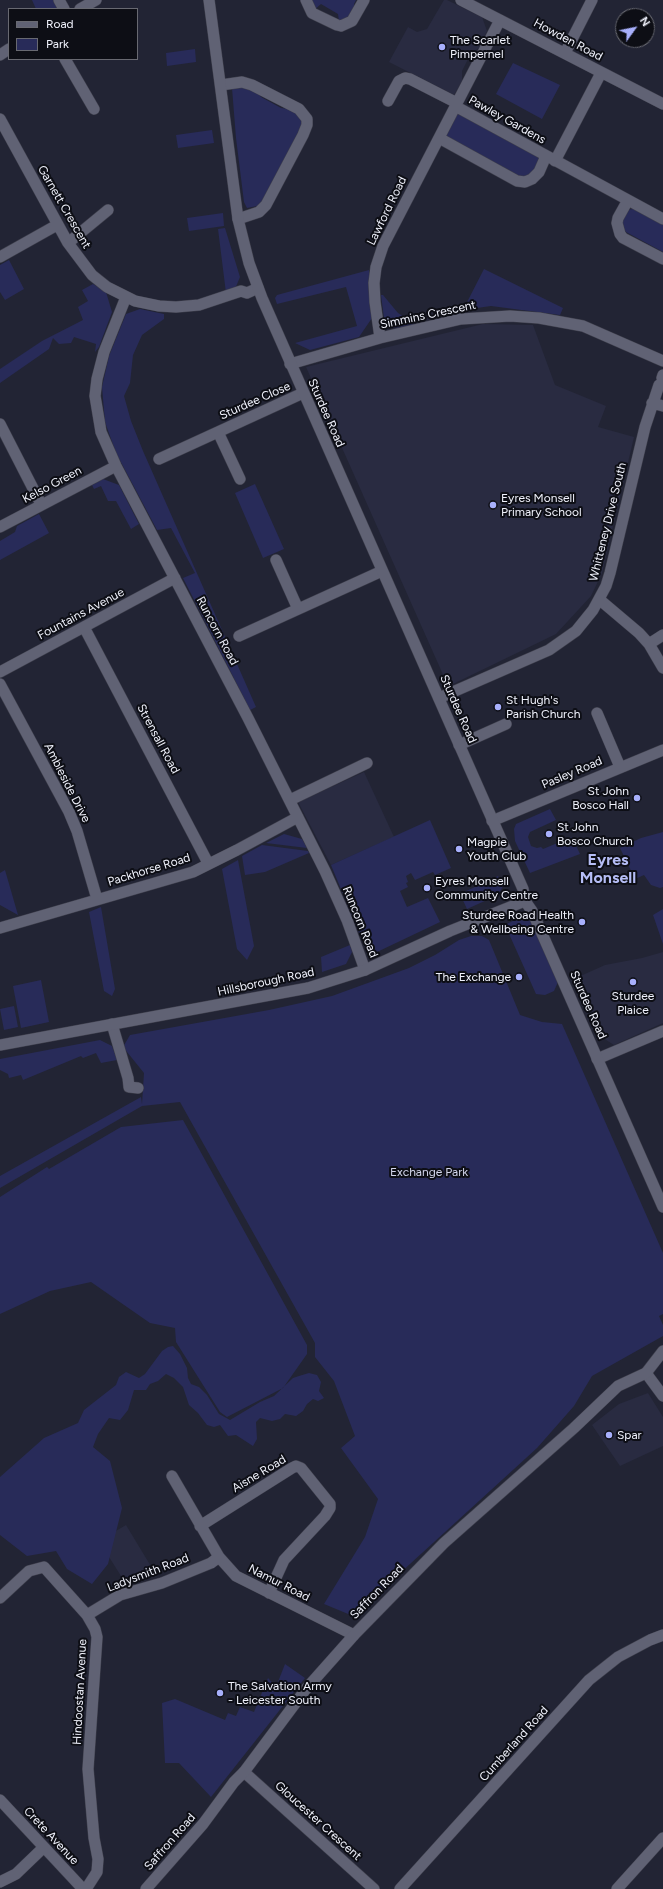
<!DOCTYPE html>
<html>
<head>
<meta charset="utf-8">
<style>
  body { margin:0 }
  #map { position:relative; width:663px; height:1889px; overflow:hidden; background:#222434; font-family:Figtree,sans-serif }
  canvas { display:block }
  .legend { position:absolute; left:8px; top:8px; width:130px; height:52px; box-sizing:border-box; background:#0d0e15; border:1px solid #686971; margin:0; padding:5px 7px; list-style:none; font-size:12px; color:#f0f2fc }
  .legend li { display:flex; align-items:center; gap:8px; height:20px }
  .legend b { width:20px; border:1px solid #686971 }
  .north { position:absolute; left:615px; top:8px; width:40px; height:40px; box-sizing:border-box; background:#0d0e15; border:1px solid #686971; border-radius:50%; rotate:57deg; font-size:11px; font-weight:700; line-height:16px; text-align:center; color:#f0f2fc }
  .north::after { content:''; display:block; margin:auto; width:14px; height:18px; background:#a8b0fc; clip-path:polygon(50% 0,100% 100%,50% 72%,0 100%) }
</style>
</head>
<body>
<div id="map">
<canvas width="663" height="1889"></canvas>
<ul class="legend">
<li><b style="height:5px;background:#606274"></b>Road</li>
<li><b style="height:11px;background:#282b59"></b>Park</li>
</ul>
<div class="north">N</div>
</div>
<script>
const g = document.querySelector('canvas').getContext('2d');
g.lineJoin = 'round';
function fillPath(path, color) {
  g.fillStyle = color;
  g.fill(path, 'evenodd');
}
function toPath(rows) {
  const path = new Path2D();
  for (const r of rows) {
    path.moveTo(r[0], r[1]);
    for (let i = 2; i < r.length; i += 2) path.lineTo(r[i], r[i + 1]);
  }
  return path;
}
function trace(path, color, width, dash) {
  g.strokeStyle = color;
  g.lineWidth = width;
  g.lineCap = dash ? 'butt' : 'round';
  g.setLineDash(dash || []);
  g.stroke(path);
}
function drawText(font, color, halo, rows, align = 'center') {
  g.font = font + ' Figtree,sans-serif';
  g.lineWidth = 4;
  g.setLineDash([]);
  g.textBaseline = 'middle';
  g.strokeStyle = halo;
  g.fillStyle = color;
  for (const [text, x, y, turn = 0] of rows) {
    g.save();
    g.translate(x, y);
    g.rotate((+turn || 0) * Math.PI / 180);
    g.textAlign = isNaN(turn) ? turn : align;
    if (halo) g.strokeText(text, 0, 0);
    g.fillText(text, 0, 0);
    g.restore();
  }
}
fillPath(toPath([
  [444,0,447,0,482,17,487,31,479,48,471,53,462,71,462,81,454,95,389,62,408,27,417,32,427,29],
  [483,324,533,325,555,385,606,406,598,427,634,437,602,573,591,596,556,634,453,684,445,679,306,367],
  [364,772,394,837,331,865,298,802],
  [663,952,663,1023,614,1045,603,1038,576,978,605,965,642,958],
  [648,1393,663,1417,663,1446,620,1466,592,1425,619,1404],
  [126,1525,152,1568,126,1584,99,1541]
]), '#292b41');
fillPath(toPath([
  [32,0,55,0,58,8,36,9],
  [309,0,356,0,354,4,355,12,352,17,339,21,338,14,321,4,314,10],
  [195,49,196,62,167,66,166,53],
  [513,63,560,85,542,119,496,94],
  [247,85,257,91,261,97,281,108,289,109,300,115,302,120,302,130,262,205,247,208,244,202,236,138,232,88],
  [455,106,546,156,525,182,439,138],
  [212,130,214,143,178,148,176,135],
  [633,209,638,210,663,223,663,252,626,232,622,227,622,215,627,210],
  [223,213,224,226,189,231,187,218],
  [225,228,240,277,235,289,226,293,218,229],
  [9,260,24,289,5,300,0,292,0,265],
  [484,269,563,308,560,315,491,306,463,310],
  [369,270,369,298,372,318,359,337,310,350,295,343,357,326,346,287,277,304,275,298,277,295],
  [93,284,106,292,112,312,99,347,95,352,96,344,74,337,71,343,59,344,53,338,49,349,0,383,0,369,42,341,83,320,78,307,88,301,82,290],
  [381,295,383,295,398,313,414,323,415,325,395,328,388,327,384,318],
  [140,309,164,314,164,319,142,335,133,355,130,383,124,396,131,421,143,451,256,707,250,710,183,578,195,573,171,528,157,530,116,453,105,422,102,387,109,356,126,314],
  [103,479,119,485,139,524,131,529,116,501,108,501,101,486,94,489,92,485],
  [255,484,284,549,263,558,235,493],
  [39,514,49,533,0,560,0,541,15,532,17,526],
  [550,809,556,820,530,832,528,837,531,846,537,848,541,847,543,849,572,837,580,854,530,873,515,841,514,829,516,824],
  [430,820,451,868,435,875,433,872,415,880,411,873,406,876,408,882,406,883,408,887,400,891,407,907,428,898,440,922,377,952,365,947,331,865],
  [663,832,663,887,660,888,651,885,644,875,635,879,620,848,641,838],
  [284,834,302,839,307,848,266,843],
  [262,845,308,851,309,853,265,872,245,875,242,856],
  [238,860,254,946,247,960,237,949,222,869],
  [5,870,18,915,0,905,0,873],
  [498,876,503,886,498,895,467,909,460,894],
  [101,907,115,989,112,996,104,991,89,912],
  [663,909,663,944,653,915],
  [524,915,530,918,558,982,554,991,545,995,536,994,505,925],
  [471,936,482,936,489,940,520,1015,542,1022,562,1024,663,1253,663,1314,659,1316,663,1325,663,1336,592,1376,574,1406,537,1448,353,1616,324,1604,365,1537,378,1499,341,1448,355,1436,334,1381,315,1357,315,1343,180,1102,142,1106,0,1188,0,1176,141,1097,142,1104,144,1073,123,1047,130,1035,269,1010,332,996,409,968,435,955,459,940],
  [350,945,352,952,346,964,322,972,321,957],
  [41,980,49,1022,21,1028,13,986],
  [14,1006,18,1027,4,1030,0,1009],
  [100,1040,112,1046,117,1060,101,1063,96,1053,83,1058,81,1056,23,1080,21,1075,9,1078,8,1074,0,1070,0,1059],
  [183,1120,307,1345,307,1354,283,1388,227,1417,220,1412,176,1342,175,1328,150,1323,91,1282,50,1291,0,1314,0,1197,47,1167,49,1169,121,1127],
  [173,1346,180,1354,187,1368,188,1378,191,1384,199,1387,207,1395,219,1414,230,1420,260,1402,274,1396,293,1378,299,1376,309,1373,317,1375,321,1382,319,1391,324,1398,318,1401,313,1399,307,1404,303,1411,296,1416,285,1414,280,1419,272,1421,260,1418,256,1422,257,1439,253,1446,236,1435,228,1436,220,1425,214,1427,207,1425,198,1413,189,1405,183,1387,174,1378,166,1374,158,1381,150,1384,146,1390,134,1390,128,1410,120,1420,109,1418,98,1434,93,1447,110,1461,122,1508,108,1564,92,1584,67,1569,56,1551,27,1556,0,1535,0,1477,44,1438,78,1423,84,1410,116,1385,119,1377,126,1372,139,1378,145,1374,162,1351,168,1347],
  [285,1664,305,1678,211,1797,179,1763,165,1763,162,1703,175,1699,225,1720,228,1713,236,1716,240,1707,254,1712,268,1678,276,1687]
]), '#282b59');
const minor = toPath([
  [59,0,64,9],
  [306,0,312,13,337,25,341,26,352,21,364,0],
  [461,0,663,104],
  [80,9,96,0],
  [565,53,592,0],
  [0,55,9,49],
  [65,59,94,109],
  [221,85,242,82,252,85,299,109,307,119,307,125,303,135,266,205,259,212,238,219],
  [388,101,399,81,405,78,410,79,457,103],
  [455,106,663,219],
  [0,119,68,243,92,275,107,287,135,301,159,306,176,307,199,305,241,291,247,293,258,288],
  [439,138,517,181,525,182,532,179,539,172,546,156],
  [555,161,601,73],
  [628,200,618,218,617,223,620,234,623,238,663,259],
  [68,243,108,210],
  [0,257,57,225],
  [126,297,104,352,97,379,95,396,101,432,116,466,248,718,325,871,347,920,365,970],
  [380,338,375,302,374,283,376,267,383,246,500,20],
  [290,364,380,338,461,319,510,316,539,318,583,326,663,361],
  [662,378,663,375],
  [652,403,663,406],
  [0,424,41,504],
  [218,432,240,479],
  [159,459,303,393],
  [0,527,116,466],
  [276,560,298,609],
  [600,600,639,633,649,644,663,668],
  [84,627,208,863],
  [239,636,382,571],
  [649,644,663,635],
  [0,672,175,578],
  [0,684,69,812,77,831,97,899],
  [439,698,549,650,576,631,593,610,606,586,610,573,645,427,659,385],
  [597,713,620,767],
  [459,745,506,724],
  [290,800,367,763],
  [492,821,663,750],
  [0,928,193,872,237,850,298,817],
  [112,1024,128,1078,129,1087,138,1088],
  [597,1059,663,1031],
  [646,1373,663,1396],
  [172,1476,219,1557,236,1576,354,1635],
  [200,1526,292,1468,296,1466,301,1468,330,1504,330,1508,325,1516,284,1560,269,1593],
  [0,1598,29,1571,44,1567,87,1615,95,1629,97,1637,88,1769,94,1838,98,1859,97,1872,86,1889],
  [87,1615,120,1595,162,1583,211,1563,219,1557],
  [0,1800,83,1889],
  [0,1882,16,1874,43,1848],
  [400,1889,589,1680,618,1657,650,1640,663,1635],
  [617,1889,663,1838]
]);
const tertiary = toPath([
  [209,0,238,219,249,263,262,298,523,889,525,901,532,911,663,1207],
  [0,1045,308,988,365,970,450,931,525,901],
  [244,1772,374,1889]
]);
const secondary = toPath([
  [146,1889,203,1824,234,1782,244,1772,306,1689,354,1635,444,1543,574,1428,618,1386,646,1373,663,1351]
]);
trace(minor, '#3e3f4c', 12);
trace(tertiary, '#3e3f4c', 12);
trace(secondary, '#3e3f4c', 12);
trace(minor, '#606274', 11);
trace(tertiary, '#606274', 11);
trace(secondary, '#606274', 11);
for (const [x, y, r, color] of [
  [442,47,4,"#a8b0fc"],
  [493,505,4,"#a8b0fc"],
  [498,707,4,"#a8b0fc"],
  [637,798,4,"#a8b0fc"],
  [549,834,4,"#a8b0fc"],
  [459,849,4,"#a8b0fc"],
  [427,888,4,"#a8b0fc"],
  [582,922,4,"#a8b0fc"],
  [519,977,4,"#a8b0fc"],
  [633,982,4,"#a8b0fc"],
  [609,1435,4,"#a8b0fc"],
  [220,1693,4,"#a8b0fc"]
]) {
  const dot = new Path2D();
  dot.arc(x, y, r, 0, 2 * Math.PI);
  g.fillStyle = color;
  g.fill(dot);
  trace(dot, '#0d0e15', 1.5);
}
drawText('12px', '#f0f2fc', '#0d0e15', [
  ["The Scarlet",450,40],
  ["Pimpernel",450,54],
  ["Eyres Monsell",501,498],
  ["Primary School",501,512],
  ["St Hugh's",506,700],
  ["Parish Church",506,714],
  ["St John",629,791,"right"],
  ["Bosco Hall",629,805,"right"],
  ["St John",557,827],
  ["Bosco Church",557,841],
  ["Magpie",467,842],
  ["Youth Club",467,856],
  ["Eyres Monsell",435,881],
  ["Community Centre",435,895],
  ["Sturdee Road Health",574,915,"right"],
  ["& Wellbeing Centre",574,929,"right"],
  ["The Exchange",511,977,"right"],
  ["Sturdee",633,996,"center"],
  ["Plaice",633,1010,"center"],
  ["Spar",617,1435],
  ["The Salvation Army",228,1686],
  ["- Leicester South",228,1700]
], 'left');
drawText('12px', '#f0f2fc', '#0d0e15', [
  ["Howden Road",568,40,28],
  ["Pawley Gardens",507,120,29],
  ["Garnett Crescent",64,207,60],
  ["Lawford Road",387,211,-64],
  ["Simmins Crescent",428,315,-12],
  ["Sturdee Close",255,401,-24],
  ["Sturdee Road",326,413,66],
  ["Kelso Green",52,485,-28],
  ["Whitteney Drive South",608,522,-76],
  ["Fountains Avenue",81,614,-28],
  ["Runcorn Road",217,631,62],
  ["Sturdee Road",458,709,66],
  ["Strensall Road",158,739,62],
  ["Pasley Road",572,773,-23],
  ["Ambleside Drive",67,783,63],
  ["Packhorse Road",149,870,-17],
  ["Runcorn Road",360,922,68],
  ["Hillsborough Road",266,982,-12],
  ["Sturdee Road",588,1005,66],
  ["Aisne Road",259,1474,-31],
  ["Ladysmith Road",148,1573,-21],
  ["Namur Road",279,1583,27],
  ["Saffron Road",377,1592,-46],
  ["Hindoostan Avenue",80,1692,-87],
  ["Cumberland Road",514,1744,-48],
  ["Gloucester Crescent",318,1821,42],
  ["Crete Avenue",51,1836,47],
  ["Saffron Road",170,1842,-49]
]);
drawText('12px', '#d3d6ec', '#0d0e15', [
  ["Exchange Park",429,1172]
]);
drawText('bold 16px', '#b5bdf5', '#0d0e15', [
  ["Eyres",608,860],
  ["Monsell",608,878]
]);
</script>
</body>
</html>
